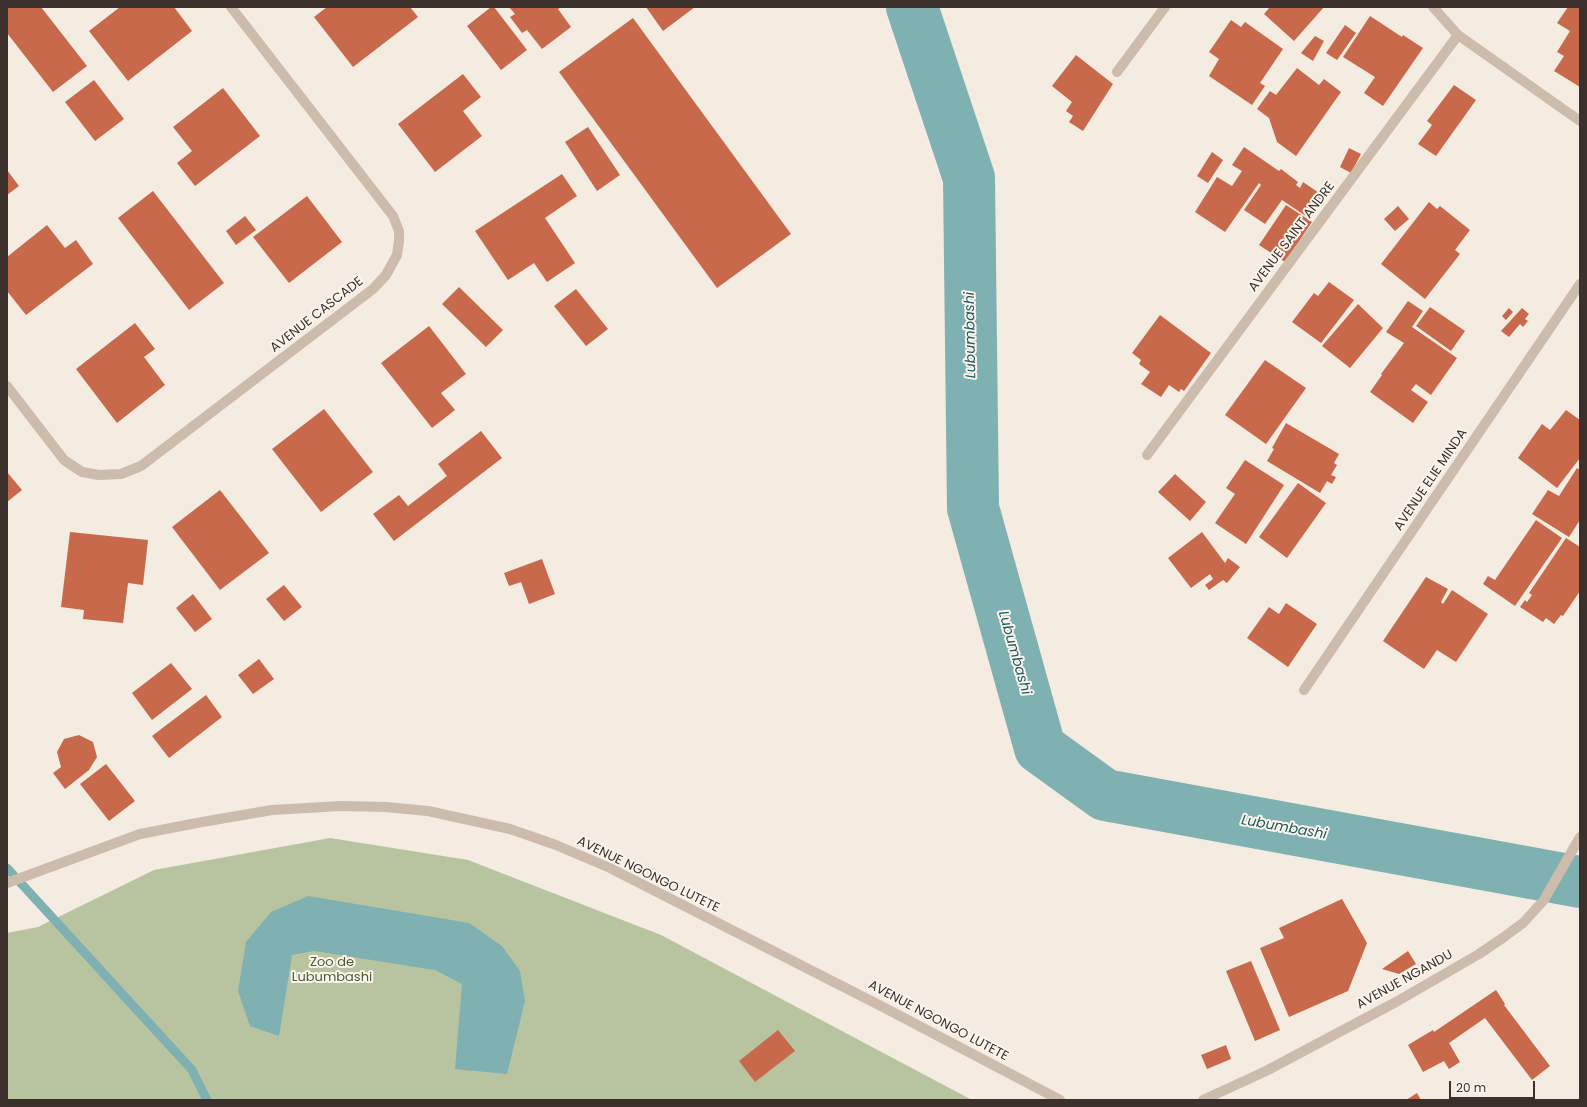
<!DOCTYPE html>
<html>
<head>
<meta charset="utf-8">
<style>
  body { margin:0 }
  #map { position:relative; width:1587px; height:1107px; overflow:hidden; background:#f4ebe1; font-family:Poppins,sans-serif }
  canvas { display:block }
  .frame { position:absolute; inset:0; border:8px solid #3b302b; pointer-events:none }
  .scale { position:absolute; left:1449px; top:1081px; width:86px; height:18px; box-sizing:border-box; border:2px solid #3b302b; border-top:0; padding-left:5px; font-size:12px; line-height:14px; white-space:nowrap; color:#3b302b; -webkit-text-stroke:3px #fbf5ee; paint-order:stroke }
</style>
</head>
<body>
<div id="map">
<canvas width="1587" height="1107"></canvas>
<div class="frame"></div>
<div class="scale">20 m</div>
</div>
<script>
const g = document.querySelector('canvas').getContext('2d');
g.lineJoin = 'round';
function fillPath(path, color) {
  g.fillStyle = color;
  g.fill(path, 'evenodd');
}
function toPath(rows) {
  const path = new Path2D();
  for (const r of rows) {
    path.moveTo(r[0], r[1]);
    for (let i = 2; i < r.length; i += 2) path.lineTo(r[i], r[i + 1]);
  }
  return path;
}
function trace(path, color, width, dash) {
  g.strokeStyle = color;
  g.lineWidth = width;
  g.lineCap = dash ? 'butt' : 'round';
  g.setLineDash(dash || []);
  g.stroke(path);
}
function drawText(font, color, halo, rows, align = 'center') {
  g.font = font + ' Poppins,sans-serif';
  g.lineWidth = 4;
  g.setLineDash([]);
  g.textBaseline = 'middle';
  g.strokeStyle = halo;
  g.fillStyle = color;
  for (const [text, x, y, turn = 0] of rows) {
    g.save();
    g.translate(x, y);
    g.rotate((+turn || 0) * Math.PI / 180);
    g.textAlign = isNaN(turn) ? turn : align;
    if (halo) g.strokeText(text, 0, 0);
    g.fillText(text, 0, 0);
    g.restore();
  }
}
fillPath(toPath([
  [330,838,468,860,661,935,972,1100,7,1100,7,933,38,927,154,870]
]), '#b8c4a0');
fillPath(toPath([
  [308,896,469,923,502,946,520,971,525,1001,507,1074,455,1069,462,984,435,970,314,951,292,955,279,1036,250,1026,238,991,246,942,271,912]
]), '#7fb0b2');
trace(toPath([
  [7,868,192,1070,207,1100]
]), '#7fb0b2', 9);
trace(toPath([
  [912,7,969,178,973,508,1040,748,1105,795,1580,882]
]), '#7fb0b2', 52);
fillPath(toPath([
  [7,7,41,7,87,66,53,92,7,33],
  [120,7,174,7,192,31,128,81,89,31],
  [327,7,410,7,418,17,353,67,314,17],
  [491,7,494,7,527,50,501,70,467,26],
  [509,7,561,7,558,9,571,27,542,49,527,30,522,33,510,17,515,14],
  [646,7,695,7,663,31],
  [1270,7,1324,7,1294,41,1264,14],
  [1568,7,1580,7,1580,87,1554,71,1564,56,1557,52,1570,31,1557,23],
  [1370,16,1402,37,1403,35,1423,48,1383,106,1364,93,1375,77,1343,57],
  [633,18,791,234,717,288,559,72],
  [1231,20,1241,27,1245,22,1283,49,1260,83,1265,86,1252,105,1209,76,1219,59,1209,52],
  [1345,25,1356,33,1337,60,1326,53],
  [1315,36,1324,41,1313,61,1301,53],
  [1076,55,1113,84,1083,131,1069,122,1073,116,1066,111,1072,102,1052,86],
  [1297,68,1319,85,1324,79,1341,92,1296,156,1277,142,1269,118,1257,109,1270,91,1276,95],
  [463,74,481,97,463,111,482,136,435,172,398,124],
  [94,80,124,119,95,141,65,102],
  [1454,85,1476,100,1436,156,1418,144,1432,125,1427,121],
  [223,88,260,136,195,186,177,163,192,151,173,127],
  [588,127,620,175,597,191,565,142],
  [1244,147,1279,171,1281,169,1298,182,1296,185,1300,188,1303,182,1325,197,1310,219,1282,200,1265,224,1244,210,1261,185,1259,183,1225,232,1195,212,1217,177,1232,186,1242,171,1232,165],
  [1349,148,1361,154,1351,173,1340,167],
  [1212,152,1223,160,1208,183,1197,176],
  [7,170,19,186,7,195],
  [562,174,577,196,545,218,575,263,547,282,534,263,508,280,475,231],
  [153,191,224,283,189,310,118,218],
  [307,196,342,242,289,283,253,237],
  [1429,202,1437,209,1440,206,1470,230,1455,250,1460,254,1425,299,1381,264],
  [1286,205,1312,222,1285,262,1259,245],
  [1398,206,1409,219,1395,231,1384,219],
  [245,216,256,230,236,245,226,231],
  [47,225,65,248,76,240,93,264,26,315,7,291,7,257],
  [1329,282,1354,300,1321,343,1292,322,1314,293,1318,296],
  [459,287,503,330,486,347,442,304],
  [576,289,608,329,586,346,554,306],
  [1408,301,1423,311,1412,327,1457,358,1431,395,1416,384,1411,390,1428,402,1413,423,1370,392,1382,375,1381,374,1404,343,1386,332],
  [1358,304,1383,328,1350,368,1322,346],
  [1430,307,1465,331,1451,351,1416,326],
  [1509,308,1513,312,1506,320,1502,316],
  [1522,308,1529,314,1525,319,1528,321,1523,327,1520,324,1509,337,1501,331],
  [1160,315,1211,353,1184,391,1181,389,1179,392,1169,385,1161,397,1141,384,1150,372,1139,364,1141,360,1132,353],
  [135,323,155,349,144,357,165,385,117,423,76,369],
  [429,326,466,374,441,393,455,410,432,428,381,363],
  [1265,360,1306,388,1266,444,1225,415],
  [324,409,373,472,321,512,272,449],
  [1566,410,1580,420,1580,458,1557,488,1518,458,1542,424,1550,430],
  [1286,423,1339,454,1334,463,1337,465,1331,475,1336,477,1332,484,1327,481,1320,493,1267,461,1274,449,1272,448],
  [481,431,502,458,394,541,373,514,399,495,408,506,447,476,438,464],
  [1245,460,1284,485,1246,544,1215,523,1235,494,1226,488],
  [1577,468,1580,470,1580,520,1569,537,1532,514,1548,490,1559,496],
  [7,472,22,490,7,502],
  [1175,474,1206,502,1190,521,1158,492],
  [1298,483,1326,503,1287,558,1259,537],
  [220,490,269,553,220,590,172,527],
  [1536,520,1562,538,1515,606,1483,584,1488,576,1495,580],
  [70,532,148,540,143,585,128,583,123,623,83,619,84,610,61,607],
  [1202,532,1225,563,1228,558,1240,567,1227,583,1223,580,1209,590,1205,585,1213,579,1210,574,1191,588,1168,558],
  [1566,538,1580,547,1580,591,1563,616,1561,615,1554,624,1546,618,1543,622,1520,607,1525,600,1527,602,1532,595,1529,593],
  [542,559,555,594,529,604,521,582,509,586,504,573],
  [1426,577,1448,589,1441,602,1443,604,1452,590,1488,614,1456,662,1437,650,1424,669,1383,641],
  [284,585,302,607,284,621,266,599],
  [193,594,212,619,195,632,176,608],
  [1286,603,1317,624,1288,667,1247,638,1269,607,1279,614],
  [259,659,274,679,253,694,238,675],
  [171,663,192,689,152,720,132,693],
  [206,695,222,717,169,758,152,736],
  [79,735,93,742,97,757,89,770,65,789,53,773,61,767,57,752,64,739],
  [106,764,135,801,109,821,80,784],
  [1342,899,1367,943,1348,991,1289,1017,1260,948,1284,938,1279,928],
  [1408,951,1416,964,1399,974,1382,969],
  [1251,961,1280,1030,1255,1041,1226,971],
  [1496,990,1505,1004,1504,1005,1550,1066,1532,1080,1485,1018,1449,1043,1460,1062,1449,1069,1444,1061,1423,1072,1408,1045,1433,1030,1434,1032],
  [778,1030,795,1051,755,1082,739,1061],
  [1226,1045,1231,1059,1207,1069,1201,1055],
  [1417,1093,1421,1100,1406,1100]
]), '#c8694b');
trace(toPath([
  [1433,7,1458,35,1580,121],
  [1117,72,1165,7],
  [7,386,64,460,82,472,99,475,121,474,141,466,373,289,386,275,397,255,399,241,399,231,393,216,231,7],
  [1147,455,1458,35],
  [1304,690,1580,284]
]), '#cdbbac', 10);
trace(toPath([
  [7,883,140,834,202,822,272,810,341,806,386,807,428,811,510,829,556,845,610,868,883,1007,1060,1100],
  [1203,1100,1266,1071,1396,1002,1479,954,1504,937,1523,923,1544,900,1580,837]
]), '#cdbbac', 10);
drawText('13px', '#3b302b', '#fbf5ee', [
  ["AVENUE SAINT ANDRE",1292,237,-53],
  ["AVENUE CASCADE",317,315,-38],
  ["AVENUE ELIE MINDA",1431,480,-56],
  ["AVENUE NGONGO LUTETE",648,875,26],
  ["AVENUE NGANDU",1405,980,-29],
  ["AVENUE NGONGO LUTETE",938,1021,28]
]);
drawText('13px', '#4a5a2e', '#fbf5ee', [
  ["Zoo de",332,963],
  ["Lubumbashi",332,978]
]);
drawText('italic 14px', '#1f5a5e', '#fbf5ee', [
  ["Lubumbashi",971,335,-91],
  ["Lubumbashi",1014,653,74],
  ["Lubumbashi",1284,828,10]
]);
</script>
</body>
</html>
